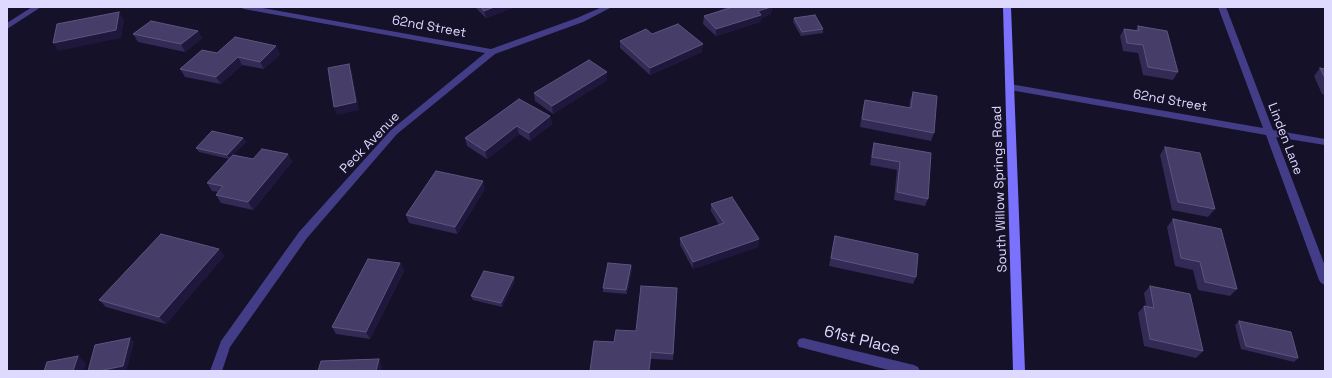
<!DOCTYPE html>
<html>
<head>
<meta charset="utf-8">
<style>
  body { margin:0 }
  #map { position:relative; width:1332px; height:378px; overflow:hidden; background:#151128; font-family:"Space Grotesk",sans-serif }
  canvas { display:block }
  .frame { position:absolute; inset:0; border:8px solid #ded9fe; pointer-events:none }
</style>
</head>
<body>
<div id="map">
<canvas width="1332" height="378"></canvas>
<div class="frame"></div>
</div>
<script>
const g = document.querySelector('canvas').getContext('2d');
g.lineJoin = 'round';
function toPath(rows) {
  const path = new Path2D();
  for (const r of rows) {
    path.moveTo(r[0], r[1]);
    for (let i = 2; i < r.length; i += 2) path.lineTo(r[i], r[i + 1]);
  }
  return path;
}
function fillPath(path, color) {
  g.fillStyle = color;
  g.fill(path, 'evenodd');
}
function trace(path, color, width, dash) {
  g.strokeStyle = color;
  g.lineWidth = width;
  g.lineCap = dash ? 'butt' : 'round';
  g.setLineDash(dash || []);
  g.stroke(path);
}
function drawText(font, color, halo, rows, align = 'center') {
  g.font = font + ' "Space Grotesk",sans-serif';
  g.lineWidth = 4;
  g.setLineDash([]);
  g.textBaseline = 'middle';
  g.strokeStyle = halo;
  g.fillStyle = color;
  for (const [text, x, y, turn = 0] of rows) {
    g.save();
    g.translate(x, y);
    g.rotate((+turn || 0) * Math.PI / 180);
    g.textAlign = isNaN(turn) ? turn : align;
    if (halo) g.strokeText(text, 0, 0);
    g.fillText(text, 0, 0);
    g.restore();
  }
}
fillPath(toPath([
  [32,7,41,7,7,29,7,23,32,7],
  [240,7,257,7,491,49,577,18,602,7,612,7,583,22,495,54,397,134,307,238,230,347,222,371,210,371,221,341,299,232,391,130,485,53,244,9,240,7],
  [1218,7,1226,7,1273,130,1325,139,1325,145,1276,137,1325,266,1325,285,1321,283,1319,280,1266,135,1010,90,1006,87,1010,84,1263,128,1218,7],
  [803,338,914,365,918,367,920,371,892,371,803,348,799,347,797,343,799,339,803,338]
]), '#423d86');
fillPath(toPath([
  [1003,7,1011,7,1025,371,1013,371,1003,7]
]), '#7a72fc');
fillPath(toPath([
  [476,7,515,7,486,18,477,9],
  [724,7,772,7,771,14,761,18,760,22,716,36,703,24,704,16,724,9],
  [794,18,823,29,823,33,801,36,793,22],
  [1138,26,1178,72,1173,80,1143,75,1138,53,1123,51,1120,36,1124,29,1136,30],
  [198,31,202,38,185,52,138,42,133,34],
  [652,34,702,52,650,75,620,48,620,41],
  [217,53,280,54,264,69,242,65,221,84,185,77,180,69],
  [1320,68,1325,69,1325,95,1322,94,1314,76],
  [607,72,607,80,553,114,535,101,534,93],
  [913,92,934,133,931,141,860,127,863,107,865,100,909,108,910,100],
  [550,116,552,124,530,141,519,134,487,159,467,146,465,138],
  [243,138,246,142,233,155,253,159,288,154,292,162,253,210,221,203,216,195,218,192,212,191,207,183,229,159,199,152,196,148],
  [874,143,931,153,928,199,925,206,894,200,897,170,870,165,872,150],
  [1165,147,1215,209,1208,217,1172,210,1160,155],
  [485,189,457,234,409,223,406,215],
  [711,204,759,239,758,247,693,269,680,245,680,238,719,225,711,211],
  [1173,219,1237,289,1230,296,1198,290,1193,270,1175,266,1167,227],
  [835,236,916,277,913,284,829,266,833,244],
  [219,249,224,256,166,324,106,307,99,300],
  [400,263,404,271,370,339,336,334,332,327],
  [631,265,632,269,627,294,603,292,603,288],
  [514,277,515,281,502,307,473,300,471,296],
  [1150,286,1203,351,1196,358,1144,346,1138,313,1144,306,1146,306,1144,293],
  [677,295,673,360,651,359,614,342,636,331],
  [1239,321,1298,358,1294,362,1241,349,1235,325]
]), '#342a56');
fillPath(toPath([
  [494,7,515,7,486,18,484,11],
  [771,7,772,7,771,14,761,18,760,22,716,36,716,29,758,11],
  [798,7,805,7,797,9],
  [119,12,124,20,121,38,58,51,53,43],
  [198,31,202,38,185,52,181,44],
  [703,44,702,52,650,75,650,68],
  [276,46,280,54,264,69,260,62],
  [238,57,242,65,221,84,216,77],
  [349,64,352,72,359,110,337,115,334,107],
  [607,72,607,80,553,114,552,106],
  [550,116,552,124,530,141,529,133],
  [517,126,519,134,487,159,485,151],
  [243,138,246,142,230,159,227,155],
  [288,154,292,162,253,210,248,202],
  [483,181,485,189,457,234,455,227],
  [759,239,758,247,693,269,693,262],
  [219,249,224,256,166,324,159,317],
  [400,263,404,271,370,339,366,332],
  [631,265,632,269,627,294,626,290],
  [514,277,515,281,502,307,501,303],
  [130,338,134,342,127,369,120,371,99,371],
  [651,352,651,359,650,371,649,371],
  [78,356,86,363,84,371,73,371],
  [379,359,382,366,381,371,376,371]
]), '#20183c');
const building = toPath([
  [481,7,494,7,484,11,481,7],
  [730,7,771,7,758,11,761,15,716,29,704,16,730,8,730,7],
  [119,12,116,30,53,43,57,24,119,12],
  [815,15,823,29,802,32,794,18,815,15],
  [151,21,198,31,181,44,133,34,151,21],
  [678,24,703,44,650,68,620,41,646,29,652,34,678,24],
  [1138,26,1167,31,1178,72,1148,67,1143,45,1127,43,1124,29,1139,31,1138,26],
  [235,37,276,46,260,62,238,57,216,77,180,69,202,50,217,53,235,37],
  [589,60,607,72,552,106,534,93,589,60],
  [349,64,356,102,334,107,328,68,349,64],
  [1320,68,1325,69,1325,78,1320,68],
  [913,92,937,96,934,133,862,119,865,100,911,108,913,92],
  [519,99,550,116,529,133,517,126,485,151,465,138,519,99],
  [212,131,243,138,227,155,196,148,212,131],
  [874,143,931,153,928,199,897,192,900,162,872,157,874,143],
  [1165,147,1200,153,1215,209,1178,202,1165,147],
  [262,149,288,154,248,202,216,195,223,186,207,183,233,155,253,159,262,149],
  [436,171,483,181,455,227,406,215,436,171],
  [732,197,759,239,693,262,680,238,724,223,711,204,732,197],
  [1173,219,1221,229,1237,289,1205,282,1200,262,1181,258,1173,219],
  [161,234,219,249,159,317,99,300,161,234],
  [835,236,918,254,916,277,831,258,835,236],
  [368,259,400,263,366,332,332,327,368,259],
  [608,263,631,265,626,290,603,288,608,263],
  [484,271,514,277,501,303,471,296,484,271],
  [641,286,677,288,673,354,651,352,649,371,590,371,594,341,614,342,616,330,636,331,641,286],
  [1150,286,1190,294,1203,351,1150,339,1144,306,1154,308,1150,286],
  [1239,321,1291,332,1298,358,1246,346,1239,321],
  [130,338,123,366,99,371,88,371,95,345,130,338],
  [78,356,73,371,44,371,47,362,78,356],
  [379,359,376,371,318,371,321,361,379,359]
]);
fillPath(building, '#463d68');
trace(building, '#5e557f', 1);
drawText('13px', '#ded9fe', '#151128', [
  ["62nd Street",429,27,10],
  ["62nd Street",1170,101,10],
  ["Linden Lane",1285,139,69],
  ["Peck Avenue",370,143,-46],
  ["South Willow Springs Road",1000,189,-92]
]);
drawText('16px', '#ded9fe', '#151128', [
  ["61st Place",862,341,14]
]);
</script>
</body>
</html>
